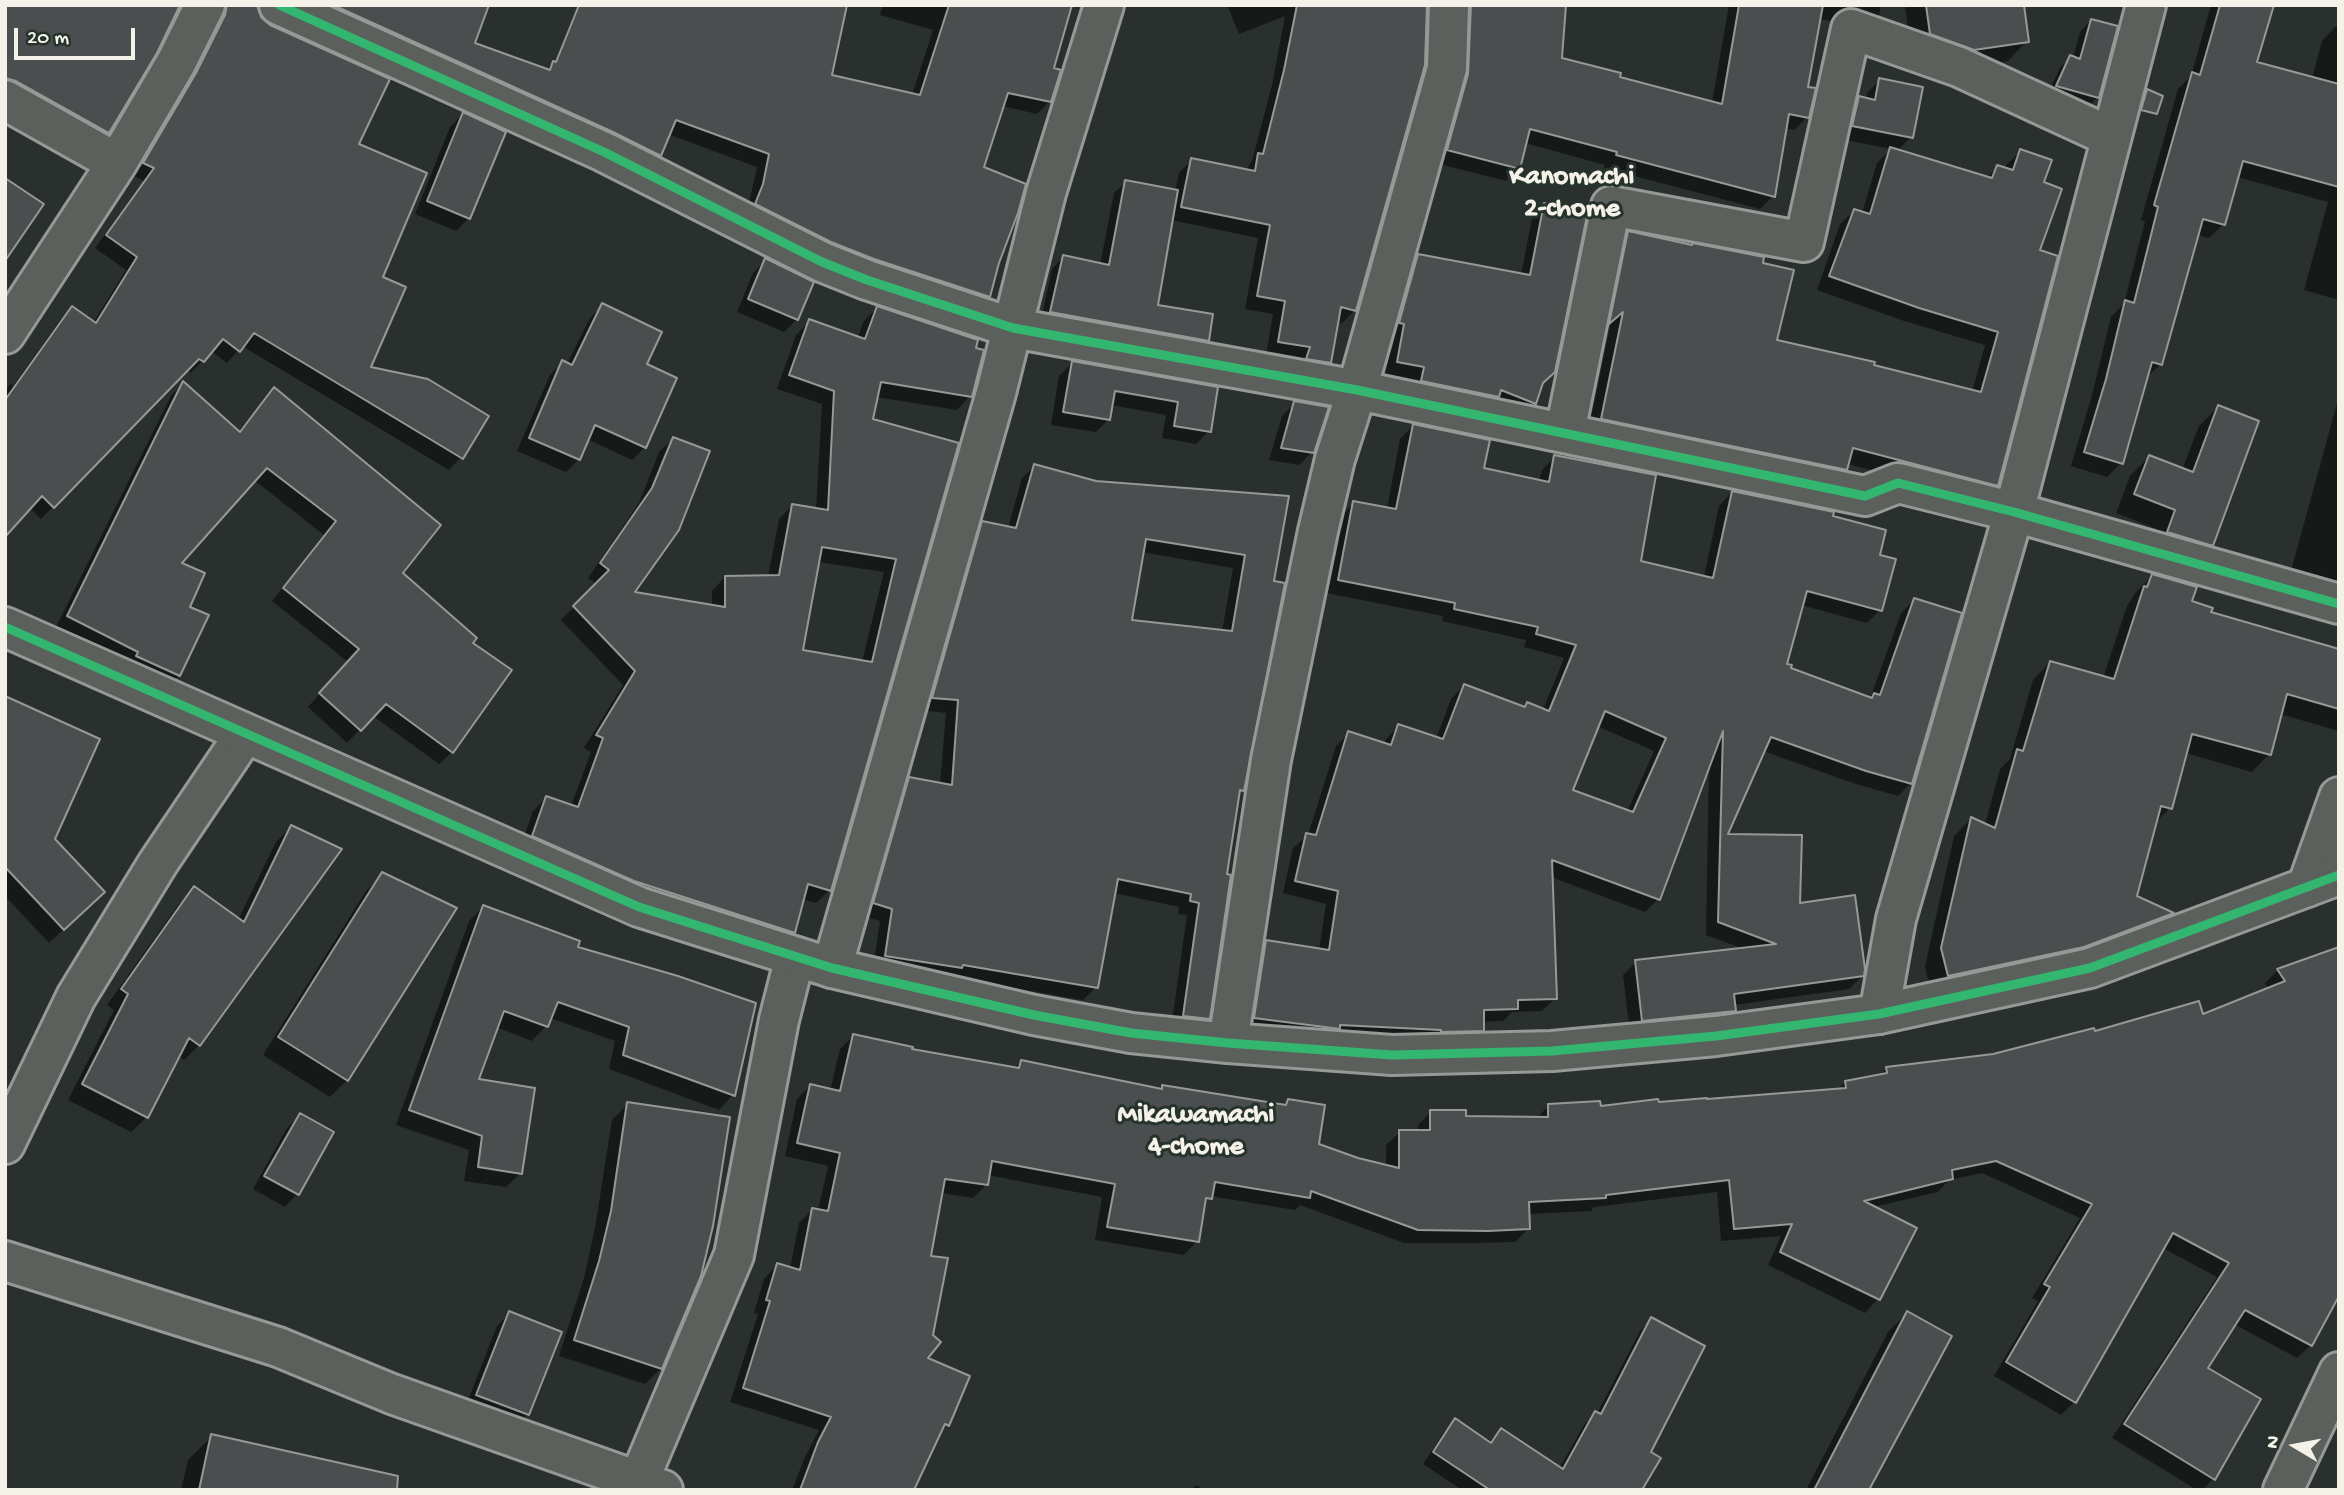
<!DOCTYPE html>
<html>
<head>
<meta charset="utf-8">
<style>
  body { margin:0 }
  #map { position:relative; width:2344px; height:1495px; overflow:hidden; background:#29302d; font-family:"Gochi Hand",sans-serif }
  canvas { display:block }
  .frame { position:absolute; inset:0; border:7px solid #f4f1e8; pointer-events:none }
  .north { position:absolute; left:2260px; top:1411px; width:70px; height:70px; -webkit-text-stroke:5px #26332d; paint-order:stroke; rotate:280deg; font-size:19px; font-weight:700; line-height:28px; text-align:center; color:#f4f1e8 }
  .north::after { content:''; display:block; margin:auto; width:24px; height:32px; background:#f4f1e8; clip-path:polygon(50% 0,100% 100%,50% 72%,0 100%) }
  .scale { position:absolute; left:14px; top:28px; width:121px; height:32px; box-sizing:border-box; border:4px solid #f4f1e8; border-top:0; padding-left:9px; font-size:21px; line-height:24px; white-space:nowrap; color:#f4f1e8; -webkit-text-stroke:5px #26332d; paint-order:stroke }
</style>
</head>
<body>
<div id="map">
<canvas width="2344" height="1495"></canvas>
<div class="frame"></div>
<div class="north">N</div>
<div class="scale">20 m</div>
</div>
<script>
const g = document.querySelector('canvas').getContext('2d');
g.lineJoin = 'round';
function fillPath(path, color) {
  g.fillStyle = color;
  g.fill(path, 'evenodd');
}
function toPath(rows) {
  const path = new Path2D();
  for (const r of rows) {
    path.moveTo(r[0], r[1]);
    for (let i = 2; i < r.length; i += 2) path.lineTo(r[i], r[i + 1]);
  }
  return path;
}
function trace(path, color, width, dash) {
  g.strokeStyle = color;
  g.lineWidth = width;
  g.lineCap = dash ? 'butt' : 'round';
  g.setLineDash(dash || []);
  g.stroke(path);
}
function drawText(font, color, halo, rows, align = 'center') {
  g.font = font + ' "Gochi Hand",sans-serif';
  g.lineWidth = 6;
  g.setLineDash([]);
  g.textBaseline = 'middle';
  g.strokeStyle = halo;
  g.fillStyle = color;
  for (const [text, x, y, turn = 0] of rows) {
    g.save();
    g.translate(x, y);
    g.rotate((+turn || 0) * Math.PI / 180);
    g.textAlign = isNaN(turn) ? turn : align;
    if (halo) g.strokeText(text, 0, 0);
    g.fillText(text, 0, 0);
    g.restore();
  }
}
fillPath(toPath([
  [5,5,155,52,108,132,95,145,5,94],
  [298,5,487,5,473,44,532,95,520,106],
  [624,5,830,76,912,95,933,30,880,15,883,5,1070,5,1052,70,1050,101,1037,114,1002,106,982,169,997,263,988,296,975,309,743,217,750,198,757,167,668,134,659,155,647,168,574,133],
  [1227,5,1425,5,1355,310,1342,323,1336,322,1329,362,1316,375,1266,355,1273,314,1245,309,1258,238,1171,220,1156,306,1207,340,1195,352,1040,324,1052,269,1063,257,1100,265,1114,193,1126,182,1175,191,1179,173,1192,160,1245,171,1252,161,1272,85,1285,16,1239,34],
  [1453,5,1565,5,1560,59,1618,78,1712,103,1729,5,1881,5,1879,15,1866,28,1844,21,1830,21,1819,19,1806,88,1807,117,1794,130,1785,128,1773,196,1760,209,1604,168,1605,165,1525,143,1519,168,1506,181,1435,163],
  [1905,5,2022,5,2027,41,2008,61,1954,69,1911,53],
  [2211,5,2272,5,2255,64,2312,78,2322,41,2336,26,2339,27,2339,300,2304,290,2328,202,2237,177,2224,224,2209,238,2197,235,2161,364,2145,379,2121,463,2107,477,2071,466,2092,395,2111,317,2124,304,2145,221,2141,220,2178,89,2191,76],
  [226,12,357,145,381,277,368,368,461,457,449,470,242,346,227,363,211,351,191,373,186,370,41,519,29,507,5,533,5,390,11,384,13,386,60,320,72,308,93,323,126,270,95,248,144,181,132,175,214,24],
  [2091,20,2098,97,2086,108,2046,97,2060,68,2071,57,2073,58,2080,32],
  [1880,80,1911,137,1897,151,1986,178,1998,167,2005,169,2007,164,2021,151,2037,252,1997,485,1983,498,1847,464,1845,469,1832,483,1588,432,1611,322,1597,334,1615,247,1629,233,1774,341,1972,392,1985,345,1904,321,1817,290,1840,224,1854,211,1862,213,1877,163,1891,149,1840,139,1846,111,1859,98,1866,99,1867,93],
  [463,114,469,218,456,231,415,214,450,127],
  [1545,205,1541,384,1534,403,1521,416,1409,394,1412,380,1385,375,1392,337,1387,335,1405,269,1418,256,1521,275,1532,218],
  [766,260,797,319,784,332,737,312,753,273],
  [603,305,645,365,645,447,632,460,587,439,579,459,566,472,517,451,550,375,563,362,567,364,590,318],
  [877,308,970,396,957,410,876,397,871,420,957,444,830,890,816,903,802,899,793,932,780,946,520,849,533,811,546,798,571,806,591,752,584,748,623,685,561,620,597,584,588,578,639,503,659,452,673,439,632,594,712,607,712,591,725,577,768,577,779,519,792,506,816,510,822,404,777,389,796,335,810,321,858,338,863,322],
  [818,562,884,572,862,662,801,652],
  [1072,363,1216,389,1209,431,1196,444,1162,438,1166,415,1111,405,1109,419,1096,432,1051,425,1059,376],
  [183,383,238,432,274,389,400,573,470,644,452,752,439,764,373,716,347,743,308,707,348,662,272,601,324,535,254,480,179,563,188,608,179,675,166,688,55,629,171,396],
  [2339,396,2339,592,2289,578],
  [1295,403,1312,452,1299,465,1269,460,1282,416],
  [2218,407,2211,545,2192,564,2149,552,2157,529,2116,513,2130,476,2149,457,2182,470,2199,426],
  [1413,426,1482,470,1539,482,1542,470,1555,457,1639,563,1704,577,1719,506,1732,492,1831,517,1877,556,1880,610,1867,623,1801,605,1785,665,1789,669,1870,699,1901,613,1914,600,1911,783,1898,796,1853,783,1763,751,1725,836,1798,905,1862,976,1849,989,1734,1005,1734,1011,1721,1024,1630,1033,1623,975,1636,962,1744,949,1706,935,1709,762,1658,899,1645,912,1551,877,1555,998,1542,1011,1512,1012,1503,1021,1482,1022,1483,1030,1470,1043,1242,1031,1253,955,1266,942,1319,950,1326,904,1283,893,1293,848,1308,835,1336,746,1349,733,1384,745,1386,739,1399,726,1436,739,1451,699,1464,686,1524,708,1528,704,1543,710,1564,658,1524,647,1526,640,1442,621,1443,616,1326,593,1341,516,1354,503,1387,509,1400,439],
  [1597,726,1654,751,1627,812,1571,791],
  [1035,466,1096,483,1286,498,1243,790,1237,795,1208,1018,1195,1031,1171,1029,1187,915,1178,914,1179,907,1114,893,1096,987,1083,1000,950,977,873,968,880,921,861,916,897,792,910,779,940,785,946,713,920,710,970,536,983,523,1008,528,1022,478],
  [1142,552,1233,568,1222,632,1130,621],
  [2152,576,2209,613,2339,650,2339,731,2280,714,2269,754,2252,772,2185,753,2170,808,2154,824,2135,897,2171,914,2155,930,1931,993,1925,966,1954,836,1971,819,1985,825,2000,769,2010,759,2033,680,2050,662,2103,678,2127,606,2135,593],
  [5,697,53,839,89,906,49,943,5,896],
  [291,827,199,1045,184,1060,178,1056,147,1117,131,1132,68,1100,114,1010,107,1005,179,904,194,889,238,920,276,842],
  [383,874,347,1080,330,1097,263,1055,366,891],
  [483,907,576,948,754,1004,733,1095,719,1110,609,1069,615,1041,550,1018,546,1026,532,1041,496,1027,477,1081,521,1173,506,1187,464,1181,469,1150,396,1125,469,921],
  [2339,950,2311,1345,2297,1358,2234,1324,2205,1368,2213,1479,2202,1490,2197,1490,2112,1438,2217,1277,2163,1248,2074,1402,2061,1415,1994,1376,2038,1301,2032,1298,2080,1218,1982,1173,1949,1180,1938,1192,1873,1207,1915,1229,1878,1299,1865,1313,1768,1265,1781,1236,1721,1241,1717,1192,1594,1207,1591,1211,1528,1214,1529,1228,1515,1242,1473,1243,1404,1243,1300,1205,1295,1210,1210,1196,1203,1204,1197,1241,1184,1255,1095,1240,1102,1197,987,1175,986,1185,973,1198,941,1193,929,1257,925,1359,947,1425,939,1433,913,1490,792,1490,805,1457,819,1430,730,1402,758,1314,754,1313,764,1279,777,1265,790,1269,799,1223,812,1210,818,1211,828,1166,785,1156,797,1099,810,1086,830,1091,840,1049,853,1036,910,1050,1014,1069,1021,1061,1159,1091,1163,1086,1283,1107,1288,1101,1317,1145,1386,1167,1386,1145,1400,1132,1418,1132,1418,1125,1431,1112,1465,1118,1536,1119,1548,1106,1599,1108,1838,1090,1845,1082,1879,1076,1886,1069,1994,1056,2094,1033,2202,1016,2269,989,2265,983,2278,970],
  [628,1104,661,1368,645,1384,559,1356,584,1278,595,1228,612,1120],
  [300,1115,297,1194,285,1207,253,1189,287,1128],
  [510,1313,528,1414,515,1427,465,1408,497,1326],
  [1907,1313,1867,1490,1806,1490,1888,1332],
  [1651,1319,1648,1452,1640,1490,1462,1490,1423,1464,1444,1432,1456,1421,1488,1443,1501,1430,1559,1469,1584,1425,1595,1413,1597,1414,1640,1331],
  [212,1436,373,1490,181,1490,188,1460],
  [1196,1485,1205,1490,1191,1490]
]), '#0007');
const building = toPath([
  [5,5,180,5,157,53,109,133,16,81,5,78,5,5],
  [227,5,257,5,261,17,270,25,390,79,359,144,427,173,383,277,406,287,371,367,428,379,489,416,463,459,254,333,240,352,223,339,204,362,199,359,54,508,42,496,5,537,5,400,72,306,96,323,137,257,106,235,154,168,143,163,196,73,225,15,227,5],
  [333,5,489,5,475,43,550,70,553,61,556,62,579,5,847,5,832,75,920,95,949,5,1072,5,1054,68,1061,70,1051,102,1008,93,984,167,1026,184,1018,213,999,263,990,297,874,259,831,242,755,204,763,184,769,154,676,120,661,156,613,132,333,5],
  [1297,5,1427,5,1425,65,1356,311,1341,307,1331,363,1306,359,1310,347,1278,342,1285,301,1257,296,1270,225,1181,207,1191,158,1255,171,1258,153,1263,154,1284,70,1297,5],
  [1471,5,1566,5,1562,58,1621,73,1620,77,1722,104,1739,5,1823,5,1808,87,1816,88,1809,118,1789,114,1775,197,1616,155,1617,152,1530,129,1520,169,1447,150,1468,74,1471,5],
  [1926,5,2024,5,2029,42,1974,50,1930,34,1926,5],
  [2220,5,2274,5,2257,62,2339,84,2339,187,2243,161,2225,225,2203,219,2162,365,2152,362,2123,464,2084,452,2106,379,2125,300,2134,303,2158,207,2154,205,2192,72,2200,75,2220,5],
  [2091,19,2118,26,2099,98,2056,86,2070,55,2080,59,2091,19],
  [1879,78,1923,87,1913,138,1852,126,1859,96,1875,100,1879,78],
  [2147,89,2163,96,2157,114,2141,110,2147,89],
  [463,112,506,132,470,219,427,201,463,112],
  [1890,147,1992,178,1997,165,2013,170,2020,149,2052,160,2044,182,2062,189,2040,250,2058,256,1998,486,1853,448,1847,470,1601,419,1623,312,1609,324,1628,231,1692,245,1693,243,1764,257,1763,263,1794,270,1777,340,1875,362,1874,365,1981,392,1998,332,1919,308,1829,276,1854,209,1870,214,1890,147],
  [5,178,44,204,5,261,5,178],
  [1125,180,1178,190,1158,305,1213,314,1209,341,1050,312,1063,255,1109,265,1125,180],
  [1544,203,1588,211,1555,372,1543,383,1536,404,1501,390,1499,397,1421,381,1424,367,1397,362,1404,324,1399,323,1418,254,1530,275,1544,203],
  [765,258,814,282,798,320,748,299,765,258],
  [602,303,662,332,647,364,677,378,646,448,595,425,580,460,529,438,562,360,572,365,602,303],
  [877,306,978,340,976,348,984,350,972,397,881,382,873,419,959,443,831,891,808,884,795,933,634,881,532,836,546,796,578,807,603,738,596,735,635,671,573,606,609,570,600,563,652,488,673,437,710,451,679,530,635,592,725,607,725,576,779,575,792,504,828,510,834,391,789,375,809,319,865,339,877,306],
  [822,547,896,559,872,662,803,650,822,547],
  [1072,361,1218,387,1211,432,1174,426,1178,402,1115,391,1110,420,1063,412,1072,361],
  [183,381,240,432,274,387,441,525,403,573,477,638,473,643,512,670,453,753,386,704,361,731,319,693,359,649,283,588,336,521,267,468,182,563,205,573,190,607,209,615,180,676,136,656,138,652,67,616,183,381],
  [1294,401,1329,407,1314,453,1281,448,1294,401],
  [2218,405,2259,421,2213,546,2167,532,2175,510,2134,494,2149,455,2193,472,2218,405],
  [1413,424,1490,440,1484,468,1549,482,1554,455,1656,475,1641,561,1713,578,1732,491,1834,512,1833,516,1886,530,1880,555,1896,559,1882,611,1807,591,1787,664,1792,665,1791,668,1872,698,1874,693,1880,695,1914,598,1962,613,1912,784,1866,771,1771,737,1728,834,1802,835,1800,903,1855,895,1865,969,1864,976,1734,994,1736,1011,1642,1021,1635,960,1776,944,1718,922,1723,731,1660,900,1552,860,1557,999,1518,1000,1518,1009,1484,1010,1484,1031,1441,1032,1441,1030,1340,1025,1340,1029,1254,1018,1266,940,1329,950,1338,891,1295,881,1306,833,1316,835,1348,731,1391,745,1398,724,1443,739,1464,684,1525,707,1527,702,1549,711,1576,645,1536,634,1538,627,1454,609,1455,603,1338,580,1353,501,1396,509,1413,424],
  [1605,711,1666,738,1633,812,1573,790,1605,711],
  [1034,464,1096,481,1289,496,1274,581,1285,583,1244,791,1240,790,1227,874,1231,875,1210,1019,1183,1016,1199,903,1190,901,1191,894,1118,879,1098,988,963,965,962,968,885,956,892,909,873,903,909,777,952,785,958,700,932,698,982,521,1016,528,1034,464],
  [1146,539,1245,555,1232,631,1132,620,1146,539],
  [2152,574,2197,587,2192,601,2213,608,2211,612,2339,649,2339,709,2287,694,2271,755,2192,734,2172,809,2161,806,2137,896,2174,913,2084,947,1948,976,1941,948,1971,817,1995,828,2017,749,2023,751,2050,661,2114,679,2144,586,2147,587,2152,574],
  [5,696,100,739,55,839,105,892,64,930,5,867,5,696],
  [291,825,342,849,200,1046,189,1038,148,1118,82,1084,128,994,121,989,194,886,244,922,291,825],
  [382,872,457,908,348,1081,278,1037,382,872],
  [483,905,580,941,578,947,678,976,756,1003,735,1096,623,1055,629,1027,558,1002,548,1027,504,1011,479,1079,535,1088,522,1174,478,1167,482,1136,409,1110,483,905],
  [2339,947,2339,1296,2312,1346,2245,1310,2208,1368,2261,1399,2215,1480,2124,1424,2229,1263,2173,1233,2076,1403,2006,1362,2050,1287,2044,1284,2092,1204,1996,1161,1952,1170,1953,1179,1864,1201,1917,1228,1880,1300,1780,1252,1792,1224,1734,1229,1729,1180,1606,1195,1606,1198,1529,1202,1530,1229,1488,1231,1418,1230,1311,1191,1310,1198,1215,1182,1212,1199,1206,1198,1199,1242,1107,1227,1115,1184,992,1161,988,1185,945,1179,931,1256,948,1258,933,1335,941,1342,928,1358,970,1376,949,1426,945,1424,914,1490,800,1490,818,1442,831,1417,743,1388,770,1301,766,1300,777,1263,800,1270,812,1208,828,1211,840,1153,797,1143,810,1084,840,1091,853,1034,913,1047,912,1049,1019,1068,1021,1060,1162,1089,1162,1085,1286,1105,1288,1099,1325,1105,1319,1144,1358,1158,1399,1168,1399,1130,1430,1130,1430,1110,1466,1110,1466,1116,1548,1117,1548,1104,1600,1101,1601,1106,1658,1099,1659,1102,1707,1098,1707,1099,1846,1088,1845,1081,1887,1073,1886,1067,1993,1054,2094,1028,2095,1031,2199,1001,2203,1014,2285,981,2277,969,2339,947],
  [627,1102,730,1117,713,1226,701,1276,662,1369,574,1340,599,1261,611,1211,627,1102],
  [300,1113,334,1132,299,1195,264,1176,300,1113],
  [509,1311,562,1332,529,1415,476,1395,509,1311],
  [1907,1311,1952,1336,1869,1490,1814,1490,1907,1311],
  [1651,1317,1705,1346,1651,1452,1661,1458,1642,1490,1490,1490,1433,1452,1455,1418,1491,1443,1501,1428,1563,1469,1595,1411,1601,1414,1651,1317],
  [211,1434,398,1476,397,1490,199,1490,211,1434]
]);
fillPath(building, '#4b4e4f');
trace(building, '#969996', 2);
const street = toPath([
  [279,5,604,152,822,262,867,280,1013,328,1357,390,1865,496,1898,483,2014,512,2339,604],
  [5,100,117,163],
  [5,334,117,163,176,63,205,5],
  [1565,432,1611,206,1804,242,1851,29,1959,67,2111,137],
  [2307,887,2339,797],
  [832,968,996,393,1046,193,1104,5],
  [1879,1014,1896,919,2014,512,2146,5],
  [1228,1043,1271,760,1318,531,1335,459,1357,390,1447,68,1449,5],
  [5,1144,76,997,158,863,245,734],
  [5,1261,278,1347,392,1394,663,1490],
  [639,1480,734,1255,779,1020,795,957]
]);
const secondary = toPath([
  [5,627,639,907,832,968,1034,1015,1131,1033,1228,1043,1392,1055,1552,1051,1716,1036,1879,1014,2090,968,2339,875],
  [2283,1490,2339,1372]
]);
trace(street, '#969996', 44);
trace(secondary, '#969996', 44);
trace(street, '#5c605c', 38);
trace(secondary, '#5c605c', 38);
trace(toPath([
  [279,5,604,152,822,262,867,280,1013,328,1357,390,1865,496,1898,483,2014,512,2339,604],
  [5,627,639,907,832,968,1034,1015,1131,1033,1228,1043,1392,1055,1552,1051,1716,1036,1879,1014,2090,968,2339,875]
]), '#33b770', 9);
drawText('bold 28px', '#f4f1e8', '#26332d', [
  ["Kanomachi",1572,179],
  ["2-chome",1572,211],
  ["Mikawamachi",1196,1117],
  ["4-chome",1196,1149]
]);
</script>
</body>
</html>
